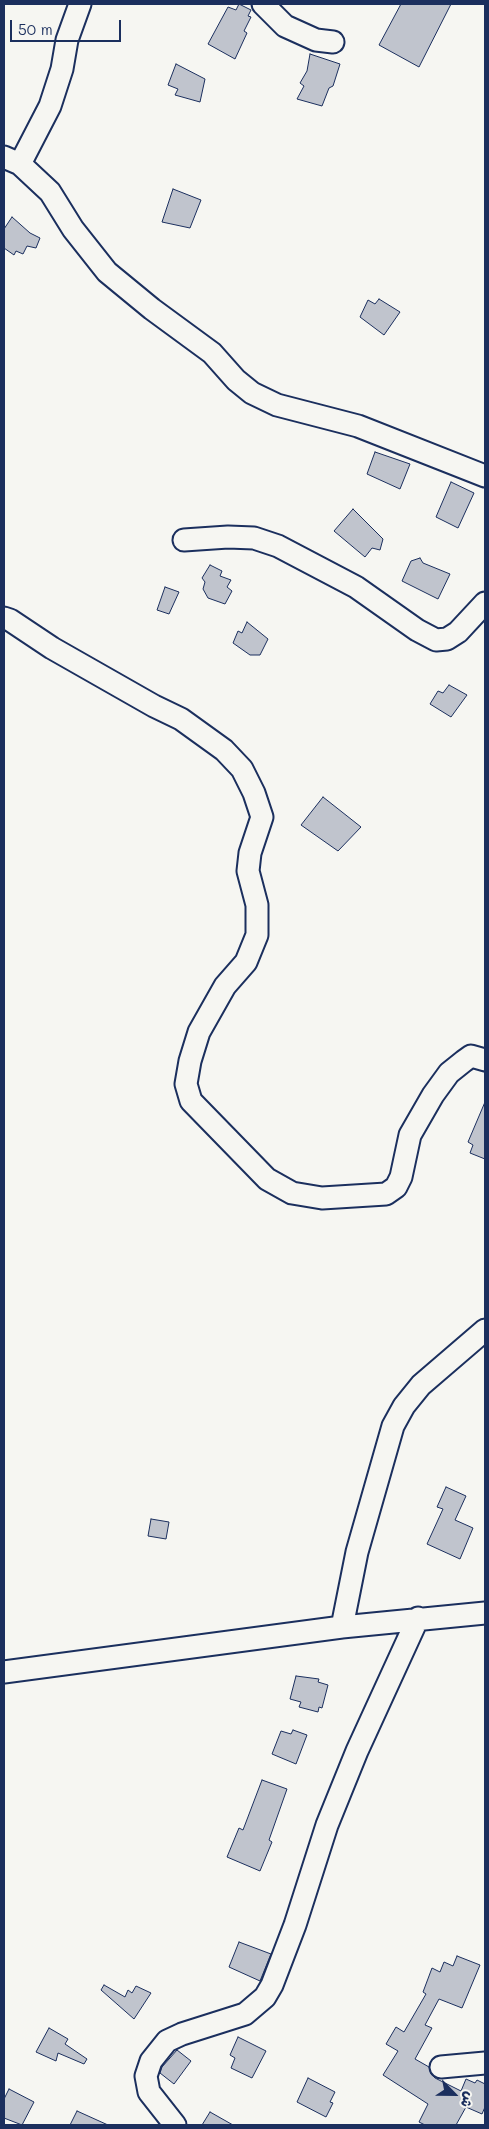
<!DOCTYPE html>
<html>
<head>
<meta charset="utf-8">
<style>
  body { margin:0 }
  #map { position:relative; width:489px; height:2129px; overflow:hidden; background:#f6f6f2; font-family:Mali,"Playpen Sans Arabic",sans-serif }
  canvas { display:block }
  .frame { position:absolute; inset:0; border:5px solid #1b2f5e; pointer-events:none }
  .north { position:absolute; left:429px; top:2069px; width:50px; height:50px; -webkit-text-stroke:4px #f6f6f2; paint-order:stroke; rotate:113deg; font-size:14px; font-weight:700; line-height:20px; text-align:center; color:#1b2f5e }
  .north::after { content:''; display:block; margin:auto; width:18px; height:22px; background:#1b2f5e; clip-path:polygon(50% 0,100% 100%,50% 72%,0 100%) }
  .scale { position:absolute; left:10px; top:20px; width:111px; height:22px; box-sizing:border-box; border:2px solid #1b2f5e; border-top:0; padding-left:6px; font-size:15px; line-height:18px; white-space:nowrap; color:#1b2f5e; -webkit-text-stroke:4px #f6f6f2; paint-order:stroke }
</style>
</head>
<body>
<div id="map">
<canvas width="489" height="2129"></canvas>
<div class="frame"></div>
<div class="north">ش</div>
<div class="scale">50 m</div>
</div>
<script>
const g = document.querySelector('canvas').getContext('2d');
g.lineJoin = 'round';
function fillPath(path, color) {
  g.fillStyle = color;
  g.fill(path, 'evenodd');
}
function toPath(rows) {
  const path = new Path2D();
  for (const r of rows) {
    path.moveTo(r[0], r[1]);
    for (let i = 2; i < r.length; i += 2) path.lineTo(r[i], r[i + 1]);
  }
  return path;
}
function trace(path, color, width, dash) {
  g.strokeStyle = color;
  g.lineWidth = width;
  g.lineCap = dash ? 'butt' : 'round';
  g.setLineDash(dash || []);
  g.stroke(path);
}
const building = toPath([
  [239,4,251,10,248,16,251,17,244,31,247,33,235,59,208,44,228,7,236,10,239,4],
  [401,4,451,4,419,67,379,45,401,4],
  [310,54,340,64,333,86,329,88,322,106,297,99,304,86,300,83,307,71,310,54],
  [176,64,205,79,200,102,175,95,178,89,168,85,176,64],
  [173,189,201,200,190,228,162,222,173,189],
  [12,217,30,233,40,238,36,248,27,246,23,254,16,251,14,255,4,248,4,229,12,217],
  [379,299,400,312,384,335,360,317,368,300,375,304,379,299],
  [375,452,410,464,400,489,367,474,375,452],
  [451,482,474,493,458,528,436,517,451,482],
  [353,509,383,539,380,550,372,548,365,557,334,531,353,509],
  [420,558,423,563,450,574,438,599,402,581,411,561,420,558],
  [210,565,222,571,220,576,231,580,227,587,232,591,225,604,208,598,203,589,205,582,202,578,210,565],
  [165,587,179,592,169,614,157,610,165,587],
  [247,622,268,639,260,655,250,655,233,643,238,631,242,633,247,622],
  [449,685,467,695,451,717,430,704,438,691,443,693,449,685],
  [323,797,361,827,338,851,301,825,323,797],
  [485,1102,485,1159,470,1153,473,1145,468,1142,485,1102],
  [446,1487,466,1496,455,1520,473,1528,460,1559,427,1544,443,1509,437,1507,446,1487],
  [151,1519,169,1522,166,1539,148,1536,151,1519],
  [296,1676,319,1679,318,1682,328,1685,322,1708,319,1707,318,1712,299,1707,301,1702,290,1699,296,1676],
  [293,1730,307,1735,296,1764,272,1754,281,1731,291,1734,293,1730],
  [262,1780,287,1789,269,1840,272,1842,260,1871,227,1857,239,1828,243,1830,262,1780],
  [239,1942,271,1954,260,1981,229,1967,239,1942],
  [457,1956,480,1965,462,2008,439,1999,425,2025,432,2028,415,2059,429,2067,431,2074,435,2078,461,2091,466,2079,475,2083,477,2080,485,2084,485,2107,482,2114,466,2107,456,2125,425,2125,419,2122,428,2104,383,2075,398,2051,386,2044,396,2027,404,2032,426,1994,423,1992,432,1968,440,1972,444,1962,453,1966,457,1956],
  [104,1985,125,1997,128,1990,132,1993,136,1986,151,1993,134,2019,101,1990,104,1985],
  [49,2028,68,2039,65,2044,87,2059,84,2064,58,2053,56,2061,36,2052,49,2028],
  [238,2037,266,2051,252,2078,231,2068,235,2058,230,2055,238,2037],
  [177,2050,191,2061,174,2084,160,2073,162,2067,177,2050],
  [308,2078,335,2092,330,2102,333,2103,326,2117,297,2102,308,2078],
  [9,2089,34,2102,22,2125,4,2118,4,2099,9,2089],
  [77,2111,108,2125,70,2125,77,2111],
  [210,2112,233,2125,202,2125,210,2112]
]);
fillPath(building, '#c0c4cd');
trace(building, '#1b2f5e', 1);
const minor = toPath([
  [263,4,285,26,316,40,333,42],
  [4,157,20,164,50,192,73,229,107,272,152,309,212,353,236,380,252,393,277,405,358,426,485,476],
  [20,164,50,106,62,69,67,40,80,4],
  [184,540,228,537,254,538,278,546,356,587,417,630,436,640,447,639,458,632,485,603],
  [4,618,10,620,52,648,154,706,181,719,224,750,242,769,254,793,262,817,250,853,248,871,257,905,257,935,246,962,225,986,199,1032,190,1061,186,1084,191,1101,267,1179,292,1193,322,1198,386,1194,396,1187,401,1177,410,1135,433,1095,449,1073,464,1061,471,1056,485,1060],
  [342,1627,357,1552,393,1426,404,1406,421,1385,485,1330],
  [4,1672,342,1627,485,1613],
  [441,2067,485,2063],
  [175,2125,149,2092,146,2076,151,2061,167,2041,182,2034,245,2014,265,1997,272,1985,295,1925,327,1825,357,1751,418,1618]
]);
trace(minor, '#1b2f5e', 25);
trace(minor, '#f6f6f2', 21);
</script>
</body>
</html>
